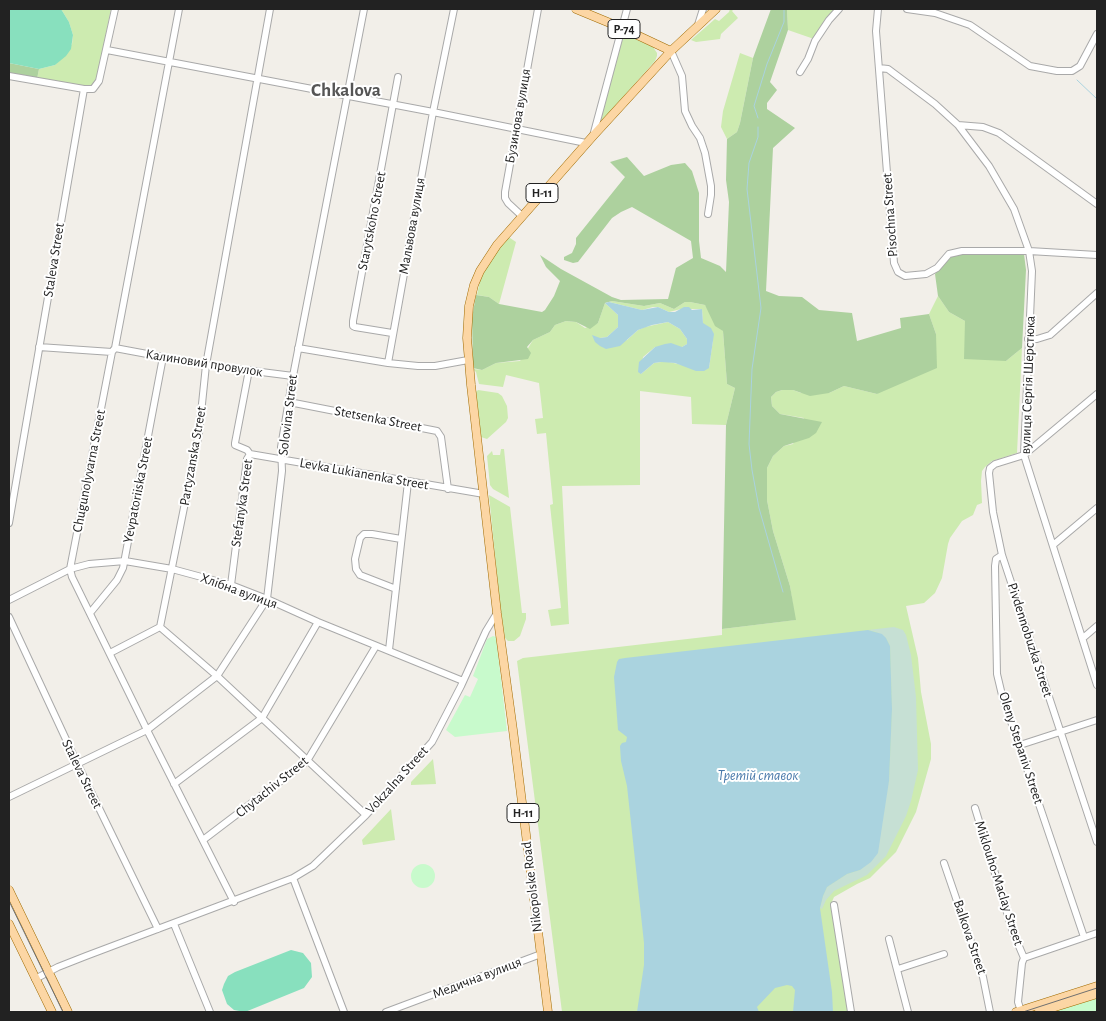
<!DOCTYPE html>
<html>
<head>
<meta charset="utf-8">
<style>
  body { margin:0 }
  #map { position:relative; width:1106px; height:1021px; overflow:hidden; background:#f2efe9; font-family:"Alegreya Sans",sans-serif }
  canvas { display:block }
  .frame { position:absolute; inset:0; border:10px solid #222; pointer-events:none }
</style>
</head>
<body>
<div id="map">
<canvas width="1106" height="1021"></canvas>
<div class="frame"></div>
</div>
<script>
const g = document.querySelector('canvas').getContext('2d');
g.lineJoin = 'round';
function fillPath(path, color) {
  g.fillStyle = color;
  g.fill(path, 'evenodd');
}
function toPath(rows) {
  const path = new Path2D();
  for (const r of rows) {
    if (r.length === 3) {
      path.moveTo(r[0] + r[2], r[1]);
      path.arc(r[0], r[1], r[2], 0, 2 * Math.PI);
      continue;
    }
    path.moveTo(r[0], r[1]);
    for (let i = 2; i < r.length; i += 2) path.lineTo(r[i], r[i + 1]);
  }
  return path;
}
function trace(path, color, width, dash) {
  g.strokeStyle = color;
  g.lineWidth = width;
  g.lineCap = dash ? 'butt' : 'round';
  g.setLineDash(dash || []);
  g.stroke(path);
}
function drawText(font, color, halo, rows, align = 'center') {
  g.font = font + ' "Alegreya Sans",sans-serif';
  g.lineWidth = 4;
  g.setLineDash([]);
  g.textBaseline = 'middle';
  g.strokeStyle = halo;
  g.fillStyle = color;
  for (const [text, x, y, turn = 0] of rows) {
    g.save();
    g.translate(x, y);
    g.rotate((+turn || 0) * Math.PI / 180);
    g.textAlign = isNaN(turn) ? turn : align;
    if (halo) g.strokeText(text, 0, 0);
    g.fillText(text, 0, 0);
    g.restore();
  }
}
fillPath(toPath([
  [61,9,111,9,96,82,92,87,37,79,39,69,55,65,72,44,73,35,69,22],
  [730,9,734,9,732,11,738,18,721,34,720,39,696,42,691,40,715,19,719,21,729,12],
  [787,9,835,9,826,19,814,39,788,30],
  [624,34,653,47,657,53,657,56,655,61,598,125],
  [740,53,753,58,740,123,737,132,727,139,721,127,723,111],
  [510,238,516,242,499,304,489,297,477,295,480,281,489,262,505,239],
  [938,296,949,312,965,321,1006,361,1022,348,1017,453,992,461,985,467,982,471,981,481,982,503,977,505,973,515,962,521,950,538,948,544,942,578,935,593,924,603,906,606,918,658,921,692,931,744,931,759,916,812,896,852,870,878,857,884,834,897,831,904,849,1012,562,1012,517,661,523,658,722,635,722,629,795,620,790,586,773,531,767,500,767,468,773,456,784,446,793,444,804,418,780,414,772,406,771,397,776,392,782,390,793,390,801,393,829,393,844,386,877,394,936,334,929,314],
  [612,301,644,306,660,303,674,309,685,302,690,302,705,305,723,331,727,384,735,388,726,425,692,424,691,397,640,391,640,485,562,486,569,624,551,626,548,610,561,608,550,505,553,504,546,433,537,434,535,419,543,418,539,383,506,375,503,387,479,384,476,372,473,369,482,370,496,363,520,361,533,340,550,332,555,325,566,321,576,322,585,328,598,323,605,303,618,315,618,327,607,337,600,338,595,342,627,340,638,330,645,327,668,322,680,329,687,339,687,344,682,347,655,347,643,357,641,374,654,363,661,362,669,362,687,366,709,368,713,340,710,328,703,324,702,309,681,309,669,312,658,307,653,307,642,310,609,302],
  [478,390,498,393,502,396,507,406,508,418,506,422,487,439,481,437,476,392],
  [501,449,504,449,509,498,493,489,490,485,487,456,492,451,493,455,500,455],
  [489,495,510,507,522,613,526,613,526,619,520,636,514,641,508,641,505,638,500,605],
  [433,759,436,784,411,785,411,782],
  [391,809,395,840,363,845,362,840]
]), '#cdebb0');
fillPath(toPath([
  [771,9,787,9,788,30,770,82,777,90,767,103,767,109,795,128,773,148,766,291,779,296,802,297,819,310,852,313,857,341,901,328,900,318,929,314,936,334,937,368,877,394,844,386,829,393,810,396,793,390,782,390,776,392,771,397,772,406,780,414,822,422,816,433,809,438,784,446,773,456,767,468,767,500,773,531,790,586,796,620,722,629,726,425,735,388,727,384,723,331,715,326,705,305,690,302,685,302,674,309,660,303,644,306,612,301,605,303,598,323,590,329,576,322,566,321,555,325,550,332,533,340,527,347,531,353,528,359,496,363,482,370,473,368,472,318,476,295,489,297,499,304,542,312,545,310,554,296,560,281,546,267,540,255,561,269,612,297,621,300,668,299,676,268,693,258,691,241,632,207,621,212,612,218,578,262,573,263,564,260,564,257,572,253,576,244,576,238,625,177,610,162,627,157,644,176,671,165,685,163,692,171,699,193,699,241,701,258,720,266,726,272,729,202,726,180,727,139,737,132,740,123,753,58],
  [9,63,39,69,37,79,9,74],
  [955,254,1024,254,1026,270,1022,348,1006,361,964,359,965,321,949,312,938,296,935,274,945,260]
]), '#add19e');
fillPath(toPath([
  [894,627,903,630,906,635,911,655,916,697,918,770,911,801,906,816,886,856,867,875,834,891,826,900,822,909,820,908,823,896,827,887,847,874,860,870,889,781,892,709,890,646,886,638,876,632,868,630]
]), '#c6e0d4');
fillPath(toPath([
  [493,636,496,637,507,731,455,737,446,730,465,695,470,697,478,679,473,676,487,639],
  [423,876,12],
  [1097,998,1097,1012,1050,1012]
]), '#c8facc');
fillPath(toPath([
  [9,9,61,9,69,22,73,35,71,49,66,56,55,65,39,69,9,63],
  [291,950,303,953,311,963,312,977,304,988,245,1012,234,1010,227,1004,222,990,224,984,228,976,235,972]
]), '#88e0be');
fillPath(toPath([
  [609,302,642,310,658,307,669,312,675,312,684,307,689,307,692,310,702,309,703,323,711,328,714,334,709,368,704,371,696,371,675,363,661,362,654,363,641,374,638,372,639,362,655,347,665,344,671,343,682,347,687,344,687,339,680,329,668,322,652,325,638,330,620,346,606,349,600,346,595,342,592,335,600,338,607,337,618,327,618,315,605,303],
  [868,630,882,634,886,638,890,646,892,709,889,781,878,853,871,862,860,870,847,874,827,887,823,896,820,908,832,992,833,1012,793,1012,795,990,792,986,787,985,775,988,757,1007,759,1012,637,1012,644,965,644,943,627,786,621,761,620,746,622,743,626,742,627,737,618,730,614,677,617,662,619,659,625,658]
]), '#aad3df');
trace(toPath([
  [1077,80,1097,99],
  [758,118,754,106,767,64,784,22,784,9],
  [758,127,758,137,749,163,747,189,761,308,752,369,749,444,752,470,759,508,783,592]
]), '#aad3df', 1);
const minor = toPath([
  [179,9,115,348,112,352,70,569,72,577,147,730,234,902],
  [270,9,206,365,199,433,160,627,217,676,366,815],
  [454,9,433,112,388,363,418,366,435,366,468,360],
  [878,9,876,31,894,263,898,272,905,276,926,274,937,268,949,254,962,251,1029,251,1097,255],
  [907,9,935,13,970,25,1030,66,1057,71,1072,71,1080,66,1097,34],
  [698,25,703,9],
  [107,50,433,112,586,143],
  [671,51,682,76,685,111,692,126,700,138,705,153,711,186,711,195,708,214],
  [879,68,888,69,935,104,958,125,983,127,999,133,1097,204],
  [800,72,808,59,815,41,829,20,839,9],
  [9,76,84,89],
  [958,125,989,166,1014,209,1029,251,1032,271,1024,455,1097,685],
  [593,136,627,9],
  [522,216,508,203,505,198,505,192,538,9],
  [392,333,355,327,353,326,353,321,398,77],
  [1028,339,1037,339,1050,335,1097,293],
  [39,347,112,352],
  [115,348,206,365,293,376],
  [298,348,388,363],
  [1097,394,1024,455,995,464,990,468,989,473,993,512,1002,555,1097,842],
  [289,402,437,431,441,437,448,489],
  [250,454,484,494],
  [9,523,84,89,93,89,99,81,115,9],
  [1053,545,1097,508],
  [1002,555,996,559,995,566,997,674,1002,695,1084,937],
  [231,585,247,459,250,454,247,450,235,445,235,443,249,370],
  [396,589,360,575,356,569,355,559,360,538,364,534,372,534,401,539],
  [9,600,70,569,89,564,125,561,172,569,231,585,267,599,318,622,463,681],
  [90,613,117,580,123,568,163,357],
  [9,617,77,763,158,929],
  [1083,638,1097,626],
  [389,650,408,482],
  [110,653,160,627],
  [1020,745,1097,720],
  [174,784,262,718,318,622],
  [9,797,147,730,217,676,267,599,282,471,281,447,293,376,364,9],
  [975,808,1013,932,1024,958],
  [203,840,307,761,376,646],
  [944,863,983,977,990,1012],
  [293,878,344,1012],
  [834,905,851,1012],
  [174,924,210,1012],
  [889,939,908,1012],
  [898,969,944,954],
  [35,979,58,967,86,956,293,878,313,866,366,815,432,742,461,686,486,631,497,613],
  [1021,1011,1018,1002,1022,963,1024,958,1097,933],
  [386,1012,541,954]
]);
const major = toPath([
  [576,9,622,28,671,51],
  [9,890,68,1012],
  [9,924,52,1012],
  [548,1012,513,730,497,613,471,385,467,338,469,306,474,285,480,271,497,245,593,136,671,51,716,9],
  [1016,1012,1097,986],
  [1039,1012,1097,994]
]);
trace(minor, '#a9a9a9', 8);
trace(major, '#a06b00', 9);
trace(minor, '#fff', 6);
trace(major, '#fcd6a4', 8);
trace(toPath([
  [9,901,63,1012],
  [1023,1012,1097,988]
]), '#707070', 1);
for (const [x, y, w] of [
  [624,29,32],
  [542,193,32],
  [523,813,32]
]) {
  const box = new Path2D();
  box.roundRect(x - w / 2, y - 9.5, w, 19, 4);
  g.fillStyle = '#fff';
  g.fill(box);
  trace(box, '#222', 1);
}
drawText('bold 12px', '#222', null, [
  ["Р-74",624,29],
  ["Н-11",542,193],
  ["Н-11",523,813]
]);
drawText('14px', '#222', '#fff', [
  ["Бузинова вулиця",518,116,-80],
  ["Pisochna Street",890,215,-94],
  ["Starytskoho Street",372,221,-79],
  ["Мальвова вулиця",412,226,-80],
  ["Staleva Street",54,260,-81],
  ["Калиновий провулок",204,363,9],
  ["вулиця Сергія Шерстюка",1028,385,-88],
  ["Solovina Street",288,415,-83],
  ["Stetsenka Street",378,419,11],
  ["Partyzanska Street",193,456,-80],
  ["Chugunolyvarna Street",89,471,-79],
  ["Levka Lukianenka Street",364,474,10],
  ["Yevpatoriiska Street",138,490,-79],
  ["Stefanyka Street",242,503,-82],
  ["Хлібна вулиця",239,591,20],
  ["Pivdennobuzka Street",1030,640,72],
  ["Oleny Stepaniv Street",1021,748,72],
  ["Staleva Street",82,774,64],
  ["Vokzalna Street",397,780,-48],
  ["Chytachiv Street",272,787,-39],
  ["Miklouho-Maclay Street",999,883,72],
  ["Nikopolske Road",532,887,-97],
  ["Balkova Street",970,937,71],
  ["Медична вулиця",477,978,-21]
]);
drawText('italic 15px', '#4a7aab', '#fff', [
  ["Третій ставок",758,775]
]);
drawText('bold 19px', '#555', '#fff', [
  ["Chkalova",346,90]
]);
</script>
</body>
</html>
